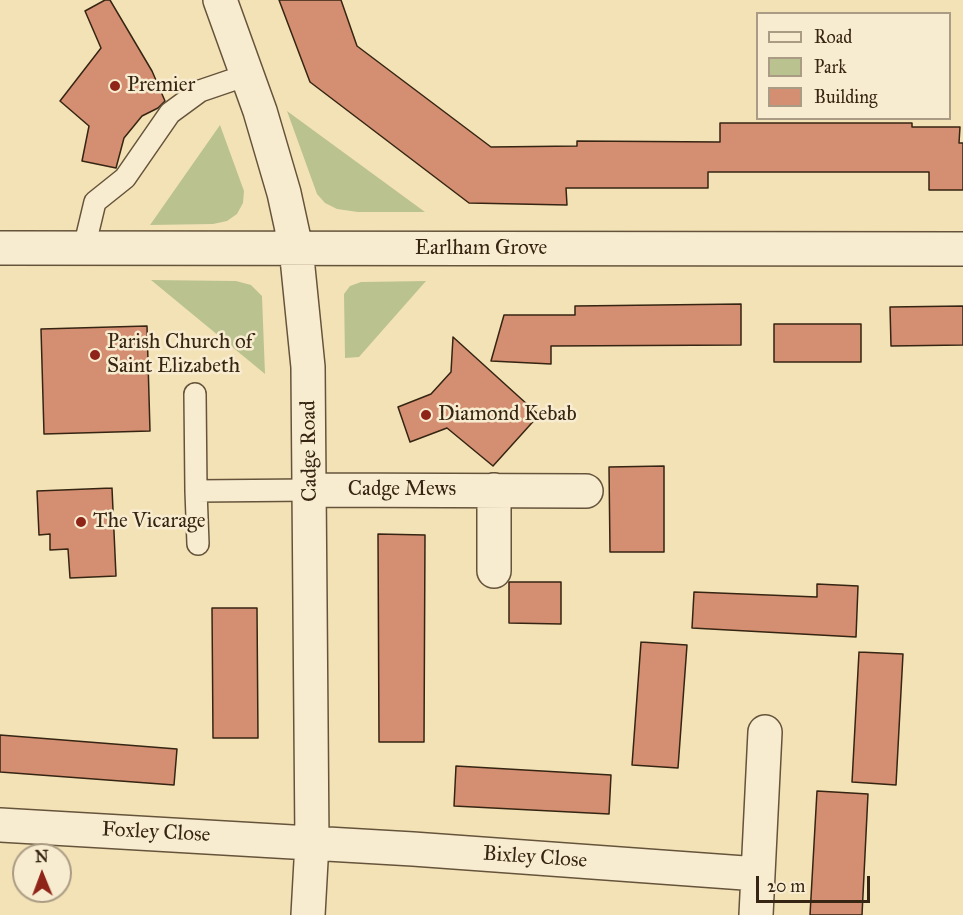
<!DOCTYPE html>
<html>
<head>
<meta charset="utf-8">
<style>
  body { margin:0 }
  #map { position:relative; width:963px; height:915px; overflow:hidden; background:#f4e2b7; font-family:"IM FELL Great Primer",serif }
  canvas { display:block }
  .legend { position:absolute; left:756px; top:12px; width:195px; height:108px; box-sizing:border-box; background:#f8ecd0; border:2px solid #aa9c84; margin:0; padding:8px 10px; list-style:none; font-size:18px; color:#352512 }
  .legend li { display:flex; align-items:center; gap:12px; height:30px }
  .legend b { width:30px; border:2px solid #aa9c84 }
  .north { position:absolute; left:12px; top:843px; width:60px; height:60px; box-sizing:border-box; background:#f8ecd0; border:2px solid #aa9c84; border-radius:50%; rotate:359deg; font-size:16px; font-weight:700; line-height:24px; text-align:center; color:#352512 }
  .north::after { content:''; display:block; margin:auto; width:21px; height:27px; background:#8f2418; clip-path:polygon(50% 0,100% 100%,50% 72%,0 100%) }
  .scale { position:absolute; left:756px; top:876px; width:114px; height:27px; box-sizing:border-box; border:3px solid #352512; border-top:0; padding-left:8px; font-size:18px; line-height:21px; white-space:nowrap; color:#352512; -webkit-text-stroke:4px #f8ecd0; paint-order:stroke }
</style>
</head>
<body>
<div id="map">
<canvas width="963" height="915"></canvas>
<ul class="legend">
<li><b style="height:8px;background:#f8ecd0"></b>Road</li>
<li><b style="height:16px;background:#bac38f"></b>Park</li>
<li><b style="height:16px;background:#d48e71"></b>Building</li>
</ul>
<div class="north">N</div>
<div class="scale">20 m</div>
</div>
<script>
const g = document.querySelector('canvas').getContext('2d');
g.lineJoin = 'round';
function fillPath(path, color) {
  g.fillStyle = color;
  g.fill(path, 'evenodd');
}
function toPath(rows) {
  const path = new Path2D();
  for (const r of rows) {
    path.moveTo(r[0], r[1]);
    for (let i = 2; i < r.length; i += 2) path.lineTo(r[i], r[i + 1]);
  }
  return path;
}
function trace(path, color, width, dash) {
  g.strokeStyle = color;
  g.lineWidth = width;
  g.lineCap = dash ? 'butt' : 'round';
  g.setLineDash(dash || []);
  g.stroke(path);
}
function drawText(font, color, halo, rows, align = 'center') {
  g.font = font + ' "IM FELL Great Primer",serif';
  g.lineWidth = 5;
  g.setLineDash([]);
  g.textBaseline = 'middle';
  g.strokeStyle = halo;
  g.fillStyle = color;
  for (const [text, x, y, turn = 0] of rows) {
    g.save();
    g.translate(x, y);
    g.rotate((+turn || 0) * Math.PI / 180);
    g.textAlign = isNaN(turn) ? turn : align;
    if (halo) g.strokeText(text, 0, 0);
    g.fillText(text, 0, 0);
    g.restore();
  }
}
fillPath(toPath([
  [287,111,425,212,358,212,337,209,325,203,317,194],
  [220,125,244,191,243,203,237,214,227,221,213,224,150,225],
  [151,280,236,281,251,285,262,296,265,374],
  [426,281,359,357,345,358,344,294,350,286,361,282]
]), '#bac38f');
const building = toPath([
  [105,0,110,0,152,71,165,101,158,108,142,116,124,138,116,168,82,161,89,126,60,101,101,48,85,11,105,0],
  [279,0,341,0,357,46,491,147,577,146,577,141,720,142,720,123,912,123,912,127,960,127,959,143,963,143,963,190,929,190,929,172,708,172,708,188,566,188,567,205,469,203,310,82,279,0],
  [741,304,741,345,551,346,551,364,491,361,504,315,575,315,575,306,741,304],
  [963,306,963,345,891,346,890,307,963,306],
  [774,324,861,324,861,362,774,362,774,324],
  [147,326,150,431,44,434,41,329,147,326],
  [453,337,539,415,493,466,447,428,410,442,398,407,431,394,451,372,453,337],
  [664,466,664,552,610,552,609,467,664,466],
  [112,488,116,576,70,578,68,549,50,550,50,534,39,535,37,491,112,488],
  [378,534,425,535,424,742,379,742,378,534],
  [509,582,561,582,561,624,509,623,509,582],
  [817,584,858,586,856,637,692,628,694,592,817,597,817,584],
  [212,608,257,608,258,738,213,738,212,608],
  [641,642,687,645,678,768,632,765,641,642],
  [859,652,903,654,896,785,852,782,859,652],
  [0,735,177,749,174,785,0,772,0,735],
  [456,766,611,775,609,814,454,806,456,766],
  [817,791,868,794,862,915,810,915,817,791]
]);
fillPath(building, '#d48e71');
trace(building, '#352512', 1.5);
const lane = toPath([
  [84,248,95,202,125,178,170,113,200,91,247,75],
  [195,394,196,491,311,490],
  [196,491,198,544]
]);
const street = toPath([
  [220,0,260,111,284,193,296,248,308,367,312,843,308,915],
  [0,248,963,249],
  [311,490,586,491],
  [494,490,494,571],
  [0,825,413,849,758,874],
  [756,915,765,732]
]);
trace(lane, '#65543b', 24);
trace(street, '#65543b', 36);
trace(lane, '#f8ecd0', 21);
trace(street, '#f8ecd0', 33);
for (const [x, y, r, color] of [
  [115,86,6,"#8f2418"],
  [95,355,6,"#8f2418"],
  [426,415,6,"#8f2418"],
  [81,522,6,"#8f2418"]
]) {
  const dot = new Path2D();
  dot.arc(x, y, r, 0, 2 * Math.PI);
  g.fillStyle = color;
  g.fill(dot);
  trace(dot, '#f8ecd0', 2);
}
drawText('21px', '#352512', '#f8ecd0', [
  ["Premier",127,86],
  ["Parish Church of",107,343],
  ["Saint Elizabeth",107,367],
  ["Diamond Kebab",438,415],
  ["The Vicarage",93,522]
], 'left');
drawText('21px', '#352512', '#f8ecd0', [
  ["Earlham Grove",481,249],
  ["Cadge Road",310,451,-91],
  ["Cadge Mews",402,490],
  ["Foxley Close",156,833,3],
  ["Bixley Close",535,858,4]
]);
</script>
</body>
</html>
